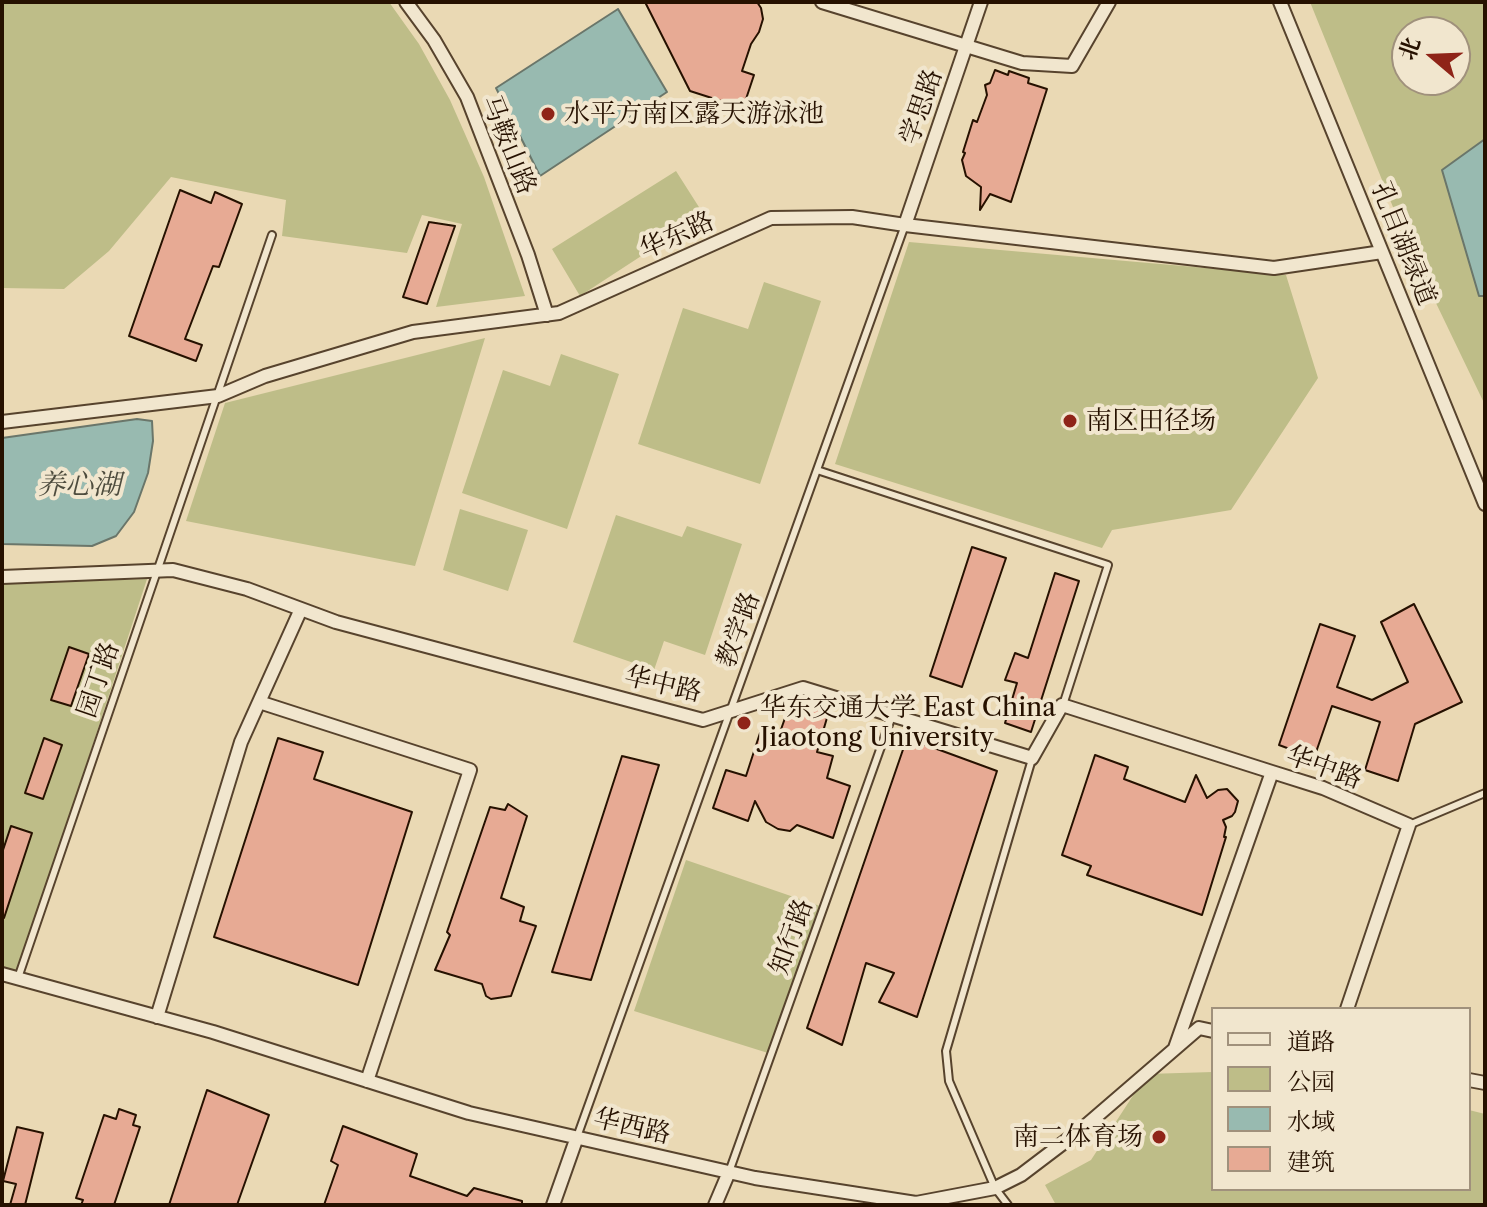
<!DOCTYPE html>
<html>
<head>
<meta charset="utf-8">
<style>
  body { margin:0 }
  #map { position:relative; width:1487px; height:1207px; overflow:hidden; background:#ead9b4; font-family:"Libre Caslon Text","Noto Serif SC",serif }
  canvas { display:block }
  .frame { position:absolute; inset:0; border:4px solid #261100; pointer-events:none }
  .legend { position:absolute; left:1211px; top:1007px; width:260px; height:184px; box-sizing:border-box; background:#f1e6ce; border:2px solid #a0917c; margin:0; padding:10px 14px; list-style:none; font-size:24px; color:#261100 }
  .legend li { display:flex; align-items:center; gap:16px; height:40px }
  .legend b { width:40px; border:2px solid #a0917c }
  .north { position:absolute; left:1391px; top:16px; width:80px; height:80px; box-sizing:border-box; background:#f1e6ce; border:2px solid #a0917c; border-radius:50%; rotate:289deg; font-size:22px; font-weight:700; line-height:32px; text-align:center; color:#261100 }
  .north::after { content:''; display:block; margin:auto; width:28px; height:36px; background:#8f2418; clip-path:polygon(50% 0,100% 100%,50% 72%,0 100%) }
</style>
</head>
<body>
<div id="map">
<canvas width="1487" height="1207"></canvas>
<div class="frame"></div>
<ul class="legend">
<li><b style="height:10px;background:#f1e6ce"></b>道路</li>
<li><b style="height:22px;background:#bebd88"></b>公园</li>
<li><b style="height:22px;background:#98bab0"></b>水域</li>
<li><b style="height:22px;background:#e7aa94"></b>建筑</li>
</ul>
<div class="north">北</div>
</div>
<script>
const g = document.querySelector('canvas').getContext('2d');
g.lineJoin = 'round';
function fillPath(path, color) {
  g.fillStyle = color;
  g.fill(path, 'evenodd');
}
function toPath(rows) {
  const path = new Path2D();
  for (const r of rows) {
    path.moveTo(r[0], r[1]);
    for (let i = 2; i < r.length; i += 2) path.lineTo(r[i], r[i + 1]);
  }
  return path;
}
function trace(path, color, width, dash) {
  g.strokeStyle = color;
  g.lineWidth = width;
  g.lineCap = dash ? 'butt' : 'round';
  g.setLineDash(dash || []);
  g.stroke(path);
}
function drawText(font, color, halo, rows, align = 'center') {
  g.font = font + ' "Libre Caslon Text","Noto Serif SC",serif';
  g.lineWidth = 8;
  g.setLineDash([]);
  g.textBaseline = 'middle';
  g.strokeStyle = halo;
  g.fillStyle = color;
  for (const [text, x, y, turn = 0] of rows) {
    g.save();
    g.translate(x, y);
    g.rotate((+turn || 0) * Math.PI / 180);
    g.textAlign = isNaN(turn) ? turn : align;
    if (halo) g.strokeText(text, 0, 0);
    g.fillText(text, 0, 0);
    g.restore();
  }
}
fillPath(toPath([
  [2,2,389,2,419,44,450,100,484,177,525,296,436,307,462,224,422,215,407,253,282,236,286,200,171,177,109,251,64,289,2,288],
  [1310,2,1485,2,1485,405,1410,249],
  [1407,32,1455,32,1455,80,1407,80],
  [676,171,704,215,580,296,552,249],
  [909,242,1286,275,1318,378,1231,510,1112,530,1102,548,835,464],
  [764,282,821,301,760,484,638,444,683,308,748,329],
  [485,338,415,566,186,521,225,403],
  [561,354,619,374,567,529,462,493,503,370,550,386],
  [460,509,528,530,508,591,443,570],
  [616,515,682,537,687,526,742,544,705,655,664,641,654,670,573,642],
  [147,579,17,976,2,973,2,583],
  [686,860,820,906,768,1053,634,1011],
  [1213,1072,1213,1189,1469,1189,1469,1110,1485,1114,1485,1205,1056,1205,1045,1185,1091,1160,1147,1074]
]), '#bebd88');
const water = toPath([
  [618,9,667,92,540,176,496,88,618,9],
  [1485,139,1485,296,1479,296,1442,170,1485,139],
  [137,419,152,421,153,441,148,473,134,512,116,536,92,546,2,544,2,438,137,419]
]);
fillPath(water, '#98bab0');
trace(water, '#6a766a', 2);
const building = toPath([
  [645,2,757,2,761,8,763,19,759,32,751,44,742,71,754,75,743,108,690,91,645,2],
  [995,70,1008,75,1009,71,1029,78,1028,83,1047,89,1011,202,990,194,980,210,981,187,966,176,962,160,965,153,963,152,973,120,977,122,987,95,985,85,990,83,995,70],
  [180,190,211,203,215,192,242,204,219,267,213,266,185,339,202,345,196,361,129,336,180,190],
  [429,222,455,226,427,304,403,297,429,222],
  [972,547,1006,558,962,687,930,676,972,547],
  [1055,573,1079,581,1031,732,1005,723,1017,683,1005,680,1015,653,1028,658,1055,573],
  [1414,604,1462,702,1415,724,1398,781,1365,770,1380,722,1332,706,1314,758,1279,745,1320,624,1355,636,1337,687,1372,700,1408,682,1381,622,1414,604],
  [69,647,89,654,71,706,51,700,69,647],
  [791,701,829,711,817,752,833,756,827,778,850,786,833,838,797,825,790,831,778,829,766,822,755,801,748,821,713,808,726,770,746,776,760,733,778,738,791,701],
  [44,738,62,745,43,799,25,793,44,738],
  [278,738,323,752,314,779,412,812,358,985,214,937,278,738],
  [907,738,997,771,917,1017,879,1002,894,973,866,963,842,1045,807,1028,907,738],
  [1095,755,1128,767,1124,779,1185,802,1196,775,1207,798,1218,790,1227,789,1238,801,1235,812,1232,816,1223,820,1226,827,1224,837,1226,837,1202,915,1087,875,1091,866,1062,855,1095,755],
  [622,756,659,765,591,980,552,972,622,756],
  [508,804,527,816,501,898,524,907,520,921,536,926,511,996,491,999,486,996,482,984,435,970,450,935,447,932,490,807,505,810,508,804],
  [11,826,32,833,4,918,2,918,2,853,11,826],
  [207,1090,269,1115,237,1205,169,1205,207,1090],
  [119,1109,136,1115,133,1125,140,1127,114,1205,81,1205,83,1200,76,1198,104,1115,116,1119,119,1109],
  [343,1126,417,1154,410,1176,467,1196,474,1188,522,1201,522,1205,324,1205,338,1165,331,1161,343,1126],
  [17,1127,43,1133,25,1205,10,1205,16,1184,3,1181,17,1127]
]);
fillPath(building, '#e7aa94');
trace(building, '#261100', 2);
const service = toPath([
  [817,470,1108,565,1063,705],
  [1409,825,1485,793],
  [18,978,272,235],
  [577,1137,905,225],
  [729,1172,892,716],
  [1008,1205,995,1188,949,1081,946,1051,1032,759]
]);
const minor = toPath([
  [406,2,434,40,467,97,528,255,547,315],
  [822,2,1022,63,1072,66,1109,2],
  [1280,2,1485,504],
  [905,225,981,2],
  [2,422,218,396,265,376,413,332,559,313,771,218,852,217,905,225,1274,268,1382,252],
  [2,577,173,570,247,589,336,622,703,720,803,688,1032,758,1062,705,1272,772,1323,788,1409,825,1347,1009],
  [259,702,470,770,367,1081],
  [2,974,213,1032,469,1113,755,1178,916,1203,995,1188,1021,1175,1083,1128,1199,1028,1213,1031],
  [157,1017,241,742,301,609],
  [1175,1048,1272,772],
  [1469,1080,1485,1083],
  [553,1205,577,1137],
  [715,1205,729,1172]
]);
trace(service, '#57432d', 10);
trace(minor, '#57432d', 16);
trace(service, '#f1e6ce', 6);
trace(minor, '#f1e6ce', 12);
for (const [x, y, r, color] of [
  [548,114,8,"#8f2418"],
  [1070,421,8,"#8f2418"],
  [744,723,8,"#8f2418"],
  [1159,1137,8,"#8f2418"]
]) {
  const dot = new Path2D();
  dot.arc(x, y, r, 0, 2 * Math.PI);
  g.fillStyle = color;
  g.fill(dot);
  trace(dot, '#f1e6ce', 3);
}
drawText('26px', '#261100', '#f1e6ce', [
  ["学思路",922,107,-71],
  ["马鞍山路",508,145,68],
  ["华东路",677,236,-24],
  ["孔目湖绿道",1403,244,68],
  ["教学路",739,630,-70],
  ["园丁路",99,680,-71],
  ["华中路",663,685,13],
  ["华中路",1324,768,20],
  ["知行路",792,937,-70],
  ["华西路",632,1127,13]
]);
drawText('26px', '#261100', '#f1e6ce', [
  ["水平方南区露天游泳池",564,114],
  ["南区田径场",1086,421],
  ["华东交通大学 East China",760,708],
  ["Jiaotong University",760,738],
  ["南二体育场",1143,1137,"right"]
], 'left');
drawText('italic 28px', '#4e4c3e', '#f1e6ce', [
  ["养心湖",79,486]
]);
</script>
</body>
</html>
